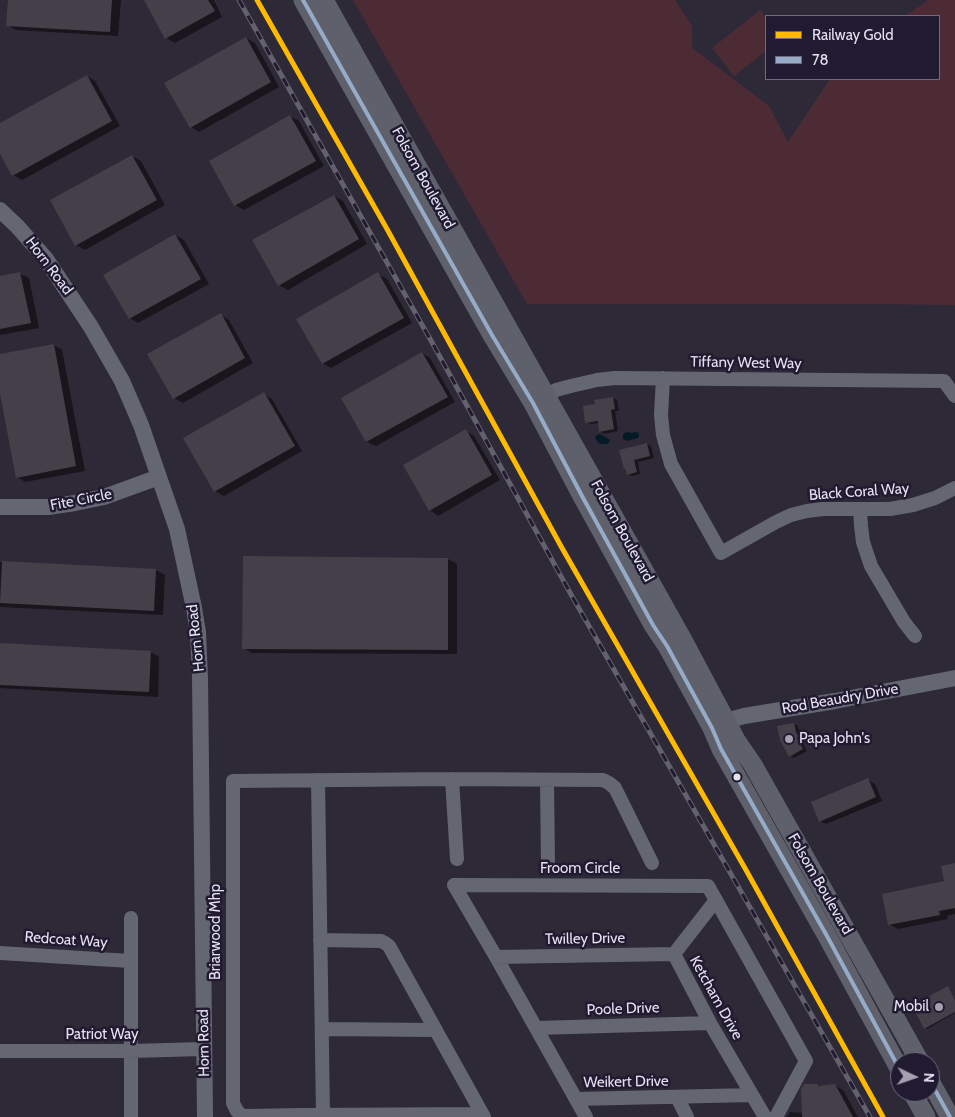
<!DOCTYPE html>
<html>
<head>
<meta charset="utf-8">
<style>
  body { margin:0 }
  #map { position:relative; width:955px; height:1117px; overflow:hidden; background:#2d2936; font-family:Cabin,sans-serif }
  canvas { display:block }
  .legend { position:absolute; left:765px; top:15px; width:175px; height:65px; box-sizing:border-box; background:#211b31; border:1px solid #6f6a7e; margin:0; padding:6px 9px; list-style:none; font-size:15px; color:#e5e1f1 }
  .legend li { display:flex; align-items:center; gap:10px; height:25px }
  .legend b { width:25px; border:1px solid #6f6a7e }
  .north { position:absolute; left:890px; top:1052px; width:50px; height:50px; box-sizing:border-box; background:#211b31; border:1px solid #6f6a7e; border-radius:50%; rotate:93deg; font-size:14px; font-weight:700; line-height:20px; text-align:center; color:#e5e1f1 }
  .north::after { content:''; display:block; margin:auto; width:18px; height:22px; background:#a5a1b0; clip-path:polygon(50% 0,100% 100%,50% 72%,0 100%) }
</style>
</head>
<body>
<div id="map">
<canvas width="955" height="1117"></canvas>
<ul class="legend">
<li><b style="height:6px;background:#ffba00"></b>Railway Gold</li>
<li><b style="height:6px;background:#96abc7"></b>78</li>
</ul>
<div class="north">N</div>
</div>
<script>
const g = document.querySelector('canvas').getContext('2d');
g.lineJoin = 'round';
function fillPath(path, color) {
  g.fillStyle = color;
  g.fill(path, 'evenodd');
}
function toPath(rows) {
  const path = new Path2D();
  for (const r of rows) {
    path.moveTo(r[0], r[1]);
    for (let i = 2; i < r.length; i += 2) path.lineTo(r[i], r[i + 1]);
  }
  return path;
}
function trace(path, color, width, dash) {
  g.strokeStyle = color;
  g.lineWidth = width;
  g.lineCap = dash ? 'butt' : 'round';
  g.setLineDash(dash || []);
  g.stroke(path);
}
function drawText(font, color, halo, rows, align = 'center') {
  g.font = font + ' Cabin,sans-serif';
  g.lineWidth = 5;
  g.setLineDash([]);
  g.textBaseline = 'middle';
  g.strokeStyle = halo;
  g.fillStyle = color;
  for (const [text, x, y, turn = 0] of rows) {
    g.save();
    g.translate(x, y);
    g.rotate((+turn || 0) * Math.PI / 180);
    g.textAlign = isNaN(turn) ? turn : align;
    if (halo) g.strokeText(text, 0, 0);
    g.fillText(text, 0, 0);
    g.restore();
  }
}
fillPath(toPath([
  [353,0,675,0,692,26,692,48,769,106,788,142,830,79,939,79,939,16,905,16,927,1,927,0,955,0,955,305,875,304,527,304],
  [760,10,766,18,766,51,734,76,712,48]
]), '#4d2b35');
fillPath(toPath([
  [629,432,631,433,636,432,639,433,639,436,638,438,627,441,623,439,623,435,624,433],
  [600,434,610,440,608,444,600,444,596,440,595,437,597,435]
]), '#041a25');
fillPath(toPath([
  [9,0,121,0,118,36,16,30,7,25],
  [145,0,214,0,222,17,175,43,166,38],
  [246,38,255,43,279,87,199,132,191,127],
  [87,76,95,81,120,126,22,180,13,175,0,152,0,125],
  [290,116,299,121,324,166,244,210,235,205],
  [132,156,141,161,165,205,85,250,76,245,52,201],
  [334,196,343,201,367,244,288,290,279,285],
  [175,235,184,240,209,284,138,323,130,318],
  [20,274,29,278,39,328,0,335,0,278],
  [378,274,387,279,412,323,331,368,322,363],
  [221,315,229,320,253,363,183,403,174,398],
  [54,345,62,350,85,471,25,482,17,477,0,387,0,356],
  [422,353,430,358,455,402,376,446,367,442,342,398],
  [264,394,272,399,302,451,224,496,215,491],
  [613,398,617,400,619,411,615,411,618,431,604,434,600,431,599,423,591,424,587,422,596,405],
  [466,431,474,436,500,480,438,516,430,510],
  [647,444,651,446,654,458,638,462,640,474,632,476,628,474,627,469,625,468],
  [244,557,448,559,457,564,457,654,252,653,243,648],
  [0,562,156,570,165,575,163,615,0,607],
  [0,644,151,652,159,657,158,697,0,688],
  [794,724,798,726,800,736,802,739,801,740,807,751,794,758,790,756],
  [868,780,875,784,882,801,826,824,820,821],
  [955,864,955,914,947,916,948,919,898,929,889,924,945,882],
  [949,989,955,1000,955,1013,927,1029,925,1028],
  [818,1085,820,1087,834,1085,843,1090,858,1117,787,1117,790,1112,803,1113]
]), '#0007');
fillPath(toPath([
  [8,0,112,0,110,32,6,26],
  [144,0,208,0,215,11,165,39],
  [246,37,271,82,190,128,164,83],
  [87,75,112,121,12,176,0,154,0,123],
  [290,115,316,161,234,206,209,161],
  [132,155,157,200,75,246,50,200],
  [334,195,359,239,278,286,252,240],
  [175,234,201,279,129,319,103,275],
  [20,272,31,323,0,329,0,276],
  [378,272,404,318,322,364,296,319],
  [221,313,245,358,173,399,147,354],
  [54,344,76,466,16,478,0,394,0,354],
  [422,352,448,397,366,442,341,398],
  [264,392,295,446,214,492,183,438],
  [613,397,615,409,611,410,614,429,599,432,598,421,585,423,583,406,595,404,594,400],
  [466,429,492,475,429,511,403,465],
  [647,443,650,456,634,460,637,472,627,475,625,468,624,469,619,450],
  [243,556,448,558,448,650,242,649],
  [2,561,156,569,154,611,0,603],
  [0,643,151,651,149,692,0,685],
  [794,723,796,732,799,737,797,738,803,749,789,757,780,740,777,726],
  [868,778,876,797,819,822,811,802],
  [955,863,955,908,939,911,940,915,888,925,882,894,944,881,941,866],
  [948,986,955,1000,955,1012,924,1029,912,1005],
  [804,1084,818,1084,818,1086,835,1084,853,1117,802,1117,801,1089]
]), '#443f48');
trace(toPath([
  [663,378,661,415,663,435,671,464,721,553,776,522,791,515,807,511,823,509,890,509,913,505,935,498,955,488],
  [538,400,556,390,571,386,597,380,615,378,944,381,955,396],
  [860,509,861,526,863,542,871,566,904,622,915,636],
  [452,779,457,859],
  [318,780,323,1115],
  [547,780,548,866],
  [454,885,708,886,806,1061,776,1117],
  [454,885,496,957,586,1117],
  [716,900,674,954,710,1023,765,1117],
  [131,918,131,1117],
  [320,940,381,941,385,943,389,946,484,1117],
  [0,953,130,961],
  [496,957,674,954],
  [536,1028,710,1023],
  [322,1029,436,1030],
  [0,1051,130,1051,204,1049],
  [677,1097,687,1117],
  [576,1099,752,1095],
  [482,1114,302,1115,245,1116,241,1115,237,1111,233,1103,233,781,452,779,603,780,609,783,615,788,652,863]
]), '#646771', 14);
trace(toPath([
  [0,210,17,226,46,259,91,327,122,381,141,425,177,529,194,608,198,632,200,678,205,1117],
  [0,507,48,507,75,503,104,497,159,477],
  [715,726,726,721,744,716,835,701,955,678]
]), '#646771', 16);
trace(toPath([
  [303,0,492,335,533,403,582,496,653,625,667,646,712,728,721,749,827,936,900,1070],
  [324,0,684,642,736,740,753,765,920,1062],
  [930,1081,950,1117],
  [912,1092,926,1117]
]), '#5e606c', 19);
const rail = toPath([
  [239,0,434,346,573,598,870,1117]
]);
trace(rail, '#62616c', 5);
trace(rail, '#211b31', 3, [9]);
trace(toPath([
  [303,0,492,335,533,403,582,496,653,625,667,646,712,728,721,749,827,936,900,1070],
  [930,1081,950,1117]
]), '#96abc7', 4);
trace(toPath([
  [257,0,387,229,562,548,746,870,883,1117]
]), '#ffba00', 5);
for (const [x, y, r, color] of [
  [789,739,5,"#a5a1b0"],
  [737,777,4.5,"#e5e1f1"],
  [939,1007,5,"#a5a1b0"]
]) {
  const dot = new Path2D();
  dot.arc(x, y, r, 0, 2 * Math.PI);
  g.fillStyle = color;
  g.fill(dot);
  trace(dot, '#211b31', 2);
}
drawText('15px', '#e5e1f1', '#211b31', [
  ["Folsom Boulevard",423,178,61],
  ["Horn Road",49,266,53],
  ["Tiffany West Way",746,363,1],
  ["Black Coral Way",859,492,-4],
  ["Fite Circle",81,500,-11],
  ["Folsom Boulevard",622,531,61],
  ["Horn Road",196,638,-96],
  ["Rod Beaudry Drive",840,699,-10],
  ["Froom Circle",580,869],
  ["Folsom Boulevard",820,884,60],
  ["Briarwood Mhp",216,932,-90],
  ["Twilley Drive",585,939,-1],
  ["Redcoat Way",66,940,4],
  ["Ketcham Drive",716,998,61],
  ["Poole Drive",623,1009,-2],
  ["Patriot Way",102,1035],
  ["Horn Road",204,1043,-91],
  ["Weikert Drive",626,1082,-1]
]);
drawText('15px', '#e5e1f1', '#211b31', [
  ["Papa John's",799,739],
  ["Mobil",929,1007,"right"]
], 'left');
</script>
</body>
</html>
